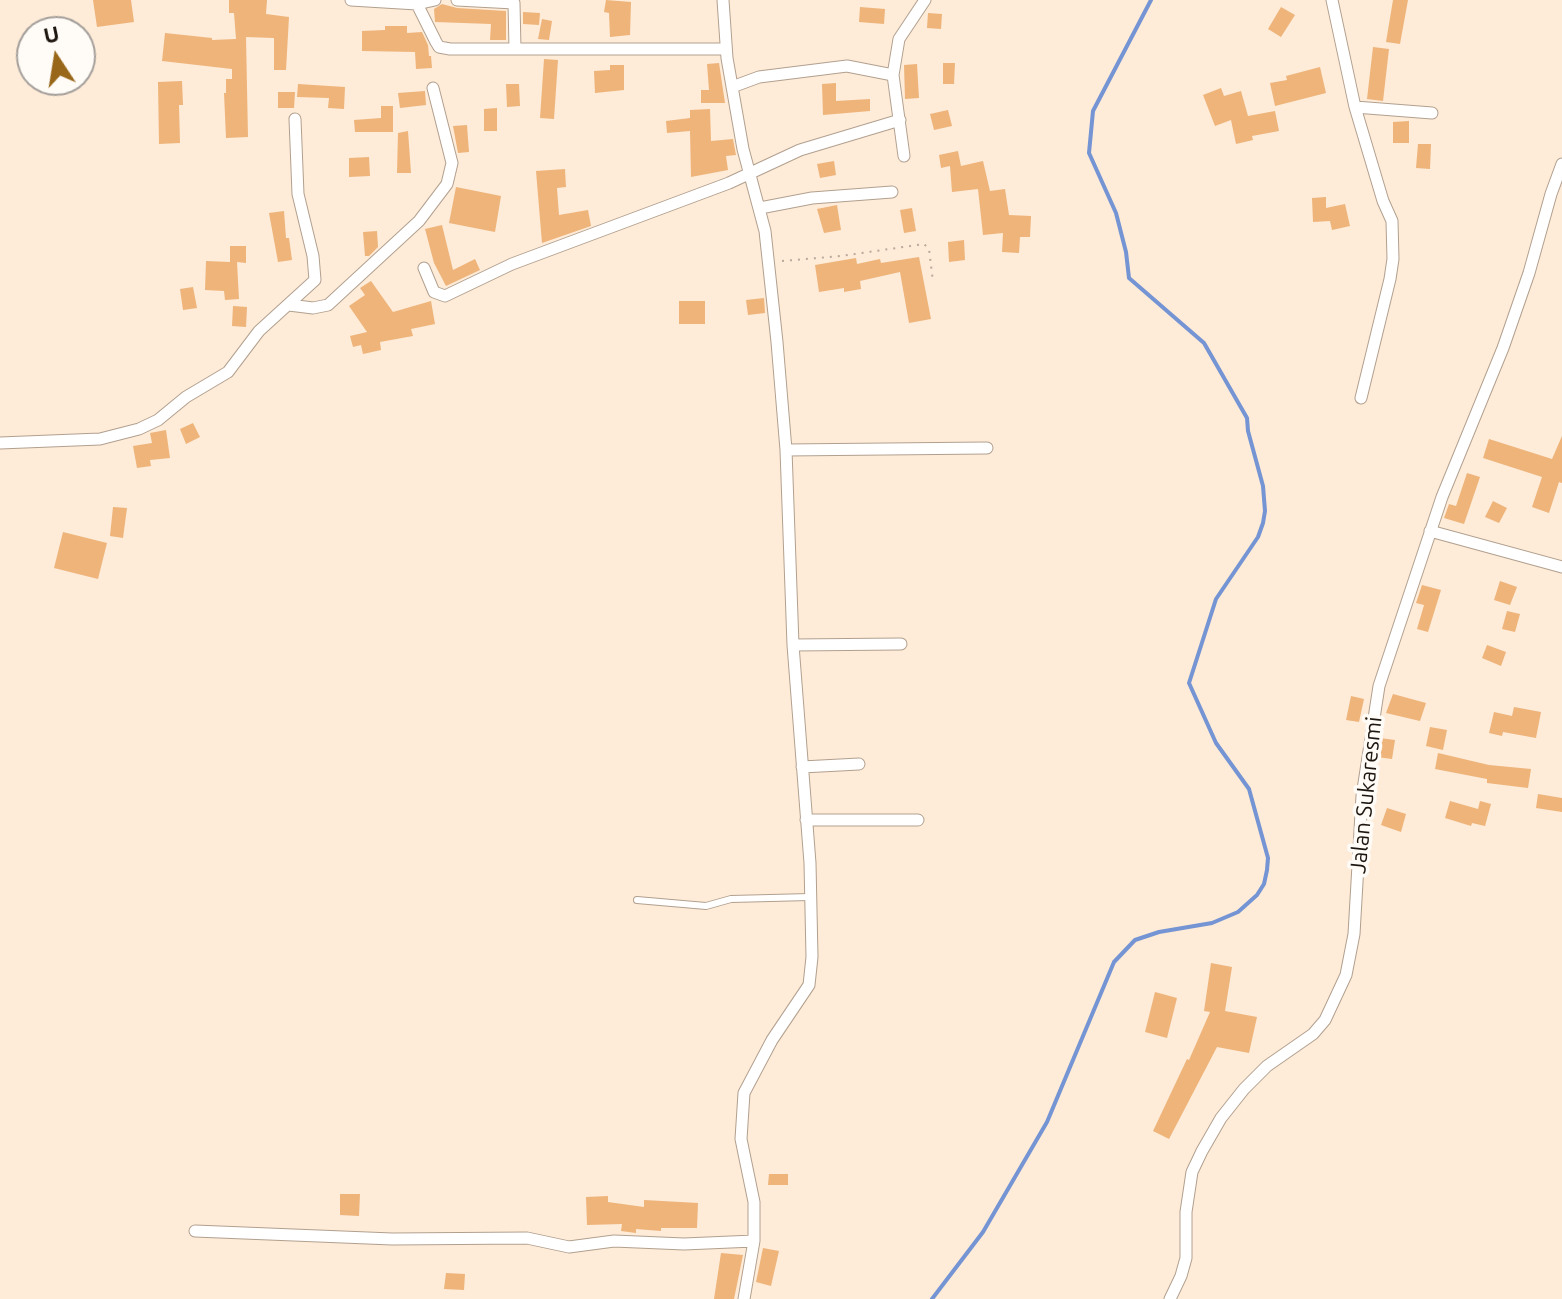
<!DOCTYPE html>
<html>
<head>
<meta charset="utf-8">
<style>
  body { margin:0 }
  #map { position:relative; width:1562px; height:1299px; overflow:hidden; background:#feebd8; font-family:Ubuntu,sans-serif }
  canvas { display:block }
  .north { position:absolute; left:16px; top:16px; width:80px; height:80px; box-sizing:border-box; background:#fffbf7; border:2px solid #a49f9a; border-radius:50%; rotate:348deg; font-size:22px; font-weight:700; line-height:32px; text-align:center; color:#1c160f }
  .north::after { content:''; display:block; margin:auto; width:28px; height:36px; background:#986719; clip-path:polygon(50% 0,100% 100%,50% 72%,0 100%) }
</style>
</head>
<body>
<div id="map">
<canvas width="1562" height="1299"></canvas>
<div class="north">U</div>
</div>
<script>
const g = document.querySelector('canvas').getContext('2d');
g.lineJoin = 'round';
function toPath(rows) {
  const path = new Path2D();
  for (const r of rows) {
    path.moveTo(r[0], r[1]);
    for (let i = 2; i < r.length; i += 2) path.lineTo(r[i], r[i + 1]);
  }
  return path;
}
function trace(path, color, width, dash) {
  g.strokeStyle = color;
  g.lineWidth = width;
  g.lineCap = dash ? 'butt' : 'round';
  g.setLineDash(dash || []);
  g.stroke(path);
}
function fillPath(path, color) {
  g.fillStyle = color;
  g.fill(path, 'evenodd');
}
function drawText(font, color, halo, rows, align = 'center') {
  g.font = font + ' Ubuntu,sans-serif';
  g.lineWidth = 7;
  g.setLineDash([]);
  g.textBaseline = 'middle';
  g.strokeStyle = halo;
  g.fillStyle = color;
  for (const [text, x, y, turn = 0] of rows) {
    g.save();
    g.translate(x, y);
    g.rotate((+turn || 0) * Math.PI / 180);
    g.textAlign = isNaN(turn) ? turn : align;
    if (halo) g.strokeText(text, 0, 0);
    g.fillText(text, 0, 0);
    g.restore();
  }
}
trace(toPath([
  [932,1299,983,1232,1047,1122,1114,962,1135,940,1159,932,1212,923,1238,912,1257,895,1264,884,1267,870,1268,858,1249,789,1216,743,1189,683,1216,599,1258,537,1263,523,1265,511,1263,486,1248,431,1247,418,1204,343,1129,278,1126,252,1116,213,1089,153,1093,111,1151,0]
]), '#7494d3', 4);
fillPath(toPath([
  [93,0,131,0,134,22,97,27],
  [229,0,267,0,266,14,289,17,286,70,274,70,274,38,246,37,248,137,226,138,224,93,226,93,226,79,232,79,232,69,162,61,165,33,212,38,212,40,236,39,234,13,229,13],
  [606,0,631,2,630,35,610,37,609,13,604,12],
  [1393,0,1408,0,1400,44,1386,42],
  [442,4,457,8,506,11,506,40,490,40,491,24,435,22,434,9],
  [860,7,885,9,884,24,859,22],
  [1281,7,1295,15,1281,37,1268,29],
  [523,12,540,13,539,25,523,24],
  [928,13,942,14,941,29,927,28],
  [542,19,552,21,549,40,538,39],
  [385,26,407,26,407,33,422,32,428,45,429,56,431,56,432,68,416,69,415,52,362,51,362,31,385,30],
  [1373,47,1389,49,1383,101,1367,99],
  [544,59,558,60,554,119,540,118],
  [719,63,725,103,701,103,701,90,709,90,707,64],
  [943,63,955,63,954,84,943,84],
  [917,64,919,98,905,99,904,65],
  [610,65,624,65,624,90,595,93,594,71,610,70],
  [1320,67,1326,93,1275,106,1270,83,1287,80,1286,76],
  [182,81,183,105,179,105,180,143,159,144,158,82],
  [836,83,836,101,870,99,870,111,823,115,822,84],
  [298,84,345,87,344,109,328,108,329,98,297,97],
  [506,84,519,84,520,106,507,107],
  [1221,88,1224,96,1241,91,1248,116,1275,111,1279,131,1252,136,1253,140,1236,144,1231,120,1215,126,1203,95],
  [425,91,426,105,400,108,398,93],
  [278,92,295,92,294,108,278,108],
  [381,106,393,106,393,132,355,132,354,120,381,118],
  [497,108,497,131,484,131,484,109],
  [710,109,711,141,733,139,736,155,726,156,728,170,691,177,690,131,667,133,666,121,690,118,690,110],
  [948,110,952,126,934,130,930,114],
  [1409,121,1409,143,1393,143,1393,122],
  [467,125,469,152,458,153,453,126],
  [408,131,411,173,397,173,398,133],
  [1418,144,1431,144,1430,169,1416,168],
  [958,151,961,166,983,161,990,191,1005,189,1009,215,1031,216,1030,237,1020,237,1019,253,1002,252,1003,233,983,235,978,189,952,192,950,166,941,168,939,155],
  [369,157,370,176,349,177,349,158],
  [834,161,836,175,820,178,817,164],
  [565,169,566,187,557,188,559,215,588,210,591,226,542,243,536,171],
  [456,187,501,196,495,232,449,223],
  [1326,197,1326,208,1345,204,1350,226,1332,230,1330,221,1313,222,1312,198],
  [837,205,841,230,824,233,817,209],
  [912,208,916,231,904,233,900,210],
  [284,211,286,238,289,238,292,260,278,262,269,213],
  [442,225,453,270,475,259,480,270,446,286,434,263,425,229],
  [377,231,378,247,369,256,365,256,363,232],
  [964,240,965,260,949,262,948,242],
  [230,246,246,246,246,263,237,262,239,299,225,300,224,291,205,290,206,261,230,262],
  [919,257,931,319,909,323,900,272,860,281,861,289,844,292,844,288,819,292,815,265,856,258,857,264,880,259,881,263],
  [371,281,393,312,431,301,435,324,411,329,413,336,380,342,381,350,363,354,361,345,353,347,350,336,367,332,349,306,365,295,360,288],
  [193,287,197,308,183,310,180,289],
  [764,298,765,313,748,315,746,300],
  [679,301,705,301,705,324,679,324],
  [233,306,247,307,246,327,232,326],
  [193,423,200,437,186,444,180,429],
  [166,430,170,458,150,460,151,466,137,468,133,446,152,443,150,433],
  [1562,436,1562,483,1559,482,1549,513,1532,507,1542,477,1483,458,1489,439,1552,459],
  [1467,473,1480,477,1464,524,1444,518,1449,504,1456,506],
  [1493,501,1507,508,1499,523,1485,517],
  [113,507,127,508,123,538,110,536],
  [63,532,107,543,98,579,54,568],
  [1500,581,1517,587,1510,605,1494,600],
  [1422,585,1441,590,1428,632,1417,629,1424,605,1416,603],
  [1507,611,1520,614,1515,632,1502,629],
  [1487,645,1506,652,1501,666,1482,658],
  [1393,694,1426,703,1420,721,1386,713],
  [1351,696,1364,699,1359,722,1346,720],
  [1514,707,1541,712,1536,738,1503,732,1502,736,1489,733,1494,712,1512,716],
  [1430,727,1447,730,1443,750,1426,746],
  [1380,738,1395,740,1392,759,1377,757],
  [1438,753,1489,765,1531,769,1528,788,1487,783,1487,779,1435,769],
  [1538,794,1562,798,1562,812,1536,808],
  [1450,801,1478,809,1480,801,1491,804,1485,826,1472,823,1471,826,1445,818],
  [1387,808,1406,814,1401,832,1381,825],
  [1211,963,1232,967,1225,1011,1257,1017,1249,1053,1217,1047,1169,1139,1153,1131,1187,1059,1189,1060,1210,1012,1204,1011],
  [1155,992,1177,998,1167,1038,1145,1032],
  [769,1174,788,1174,788,1185,768,1185],
  [340,1194,360,1194,359,1216,340,1215],
  [608,1196,608,1202,644,1207,644,1200,698,1203,697,1228,661,1228,661,1231,636,1229,636,1233,621,1231,622,1224,587,1225,586,1197],
  [763,1248,779,1251,771,1286,756,1282],
  [721,1253,743,1255,734,1299,714,1299],
  [446,1273,465,1274,464,1290,444,1289]
]), '#eeb47a');
const lane = toPath([
  [637,900,706,906,731,899,810,897]
]);
const street = toPath([
  [351,0,417,4,436,42,439,47,450,49,726,49],
  [457,0,514,3,515,49],
  [723,0,727,58,743,149,765,231,777,342,786,450,793,645,810,863,812,957,809,985,772,1040,744,1093,741,1139,754,1202,754,1241,744,1299],
  [1332,0,1355,107,1383,201,1392,221,1393,259,1390,279,1361,398],
  [417,4,435,0],
  [732,87,759,77,847,66,893,75],
  [1355,107,1432,113],
  [904,156,893,75,899,39,925,0],
  [760,208,812,198,892,192],
  [424,268,434,292,445,296,512,264,729,183,800,150,900,120],
  [289,305,313,308,328,305,419,221,447,184,452,163,433,88],
  [0,443,100,439,139,429,158,420,186,397,228,372,259,331,315,280,313,256,298,194,295,119],
  [786,450,987,448],
  [1430,531,1562,567],
  [793,645,901,644],
  [802,767,859,764],
  [806,820,918,820],
  [195,1231,392,1239,527,1238,569,1247,614,1241,684,1244,754,1241],
  [1170,1299,1181,1276,1186,1258,1186,1212,1192,1172,1202,1151,1221,1118,1244,1089,1267,1066,1313,1034,1325,1020,1346,975,1354,934,1362,796,1379,686,1442,497,1503,348,1529,273,1551,194,1562,164]
]);
trace(lane, '#b2a08f', 8);
trace(street, '#b2a08f', 13);
trace(toPath([
  [782,261,841,256,924,244,929,249,933,282]
]), '#b8a99a', 2, [2, 6]);
trace(lane, '#fff', 6);
trace(street, '#fff', 11);
drawText('22px', '#1c160f', '#fffbf7', [
  ["Jalan Sukaresmi",1366,795,-84]
]);
</script>
</body>
</html>
